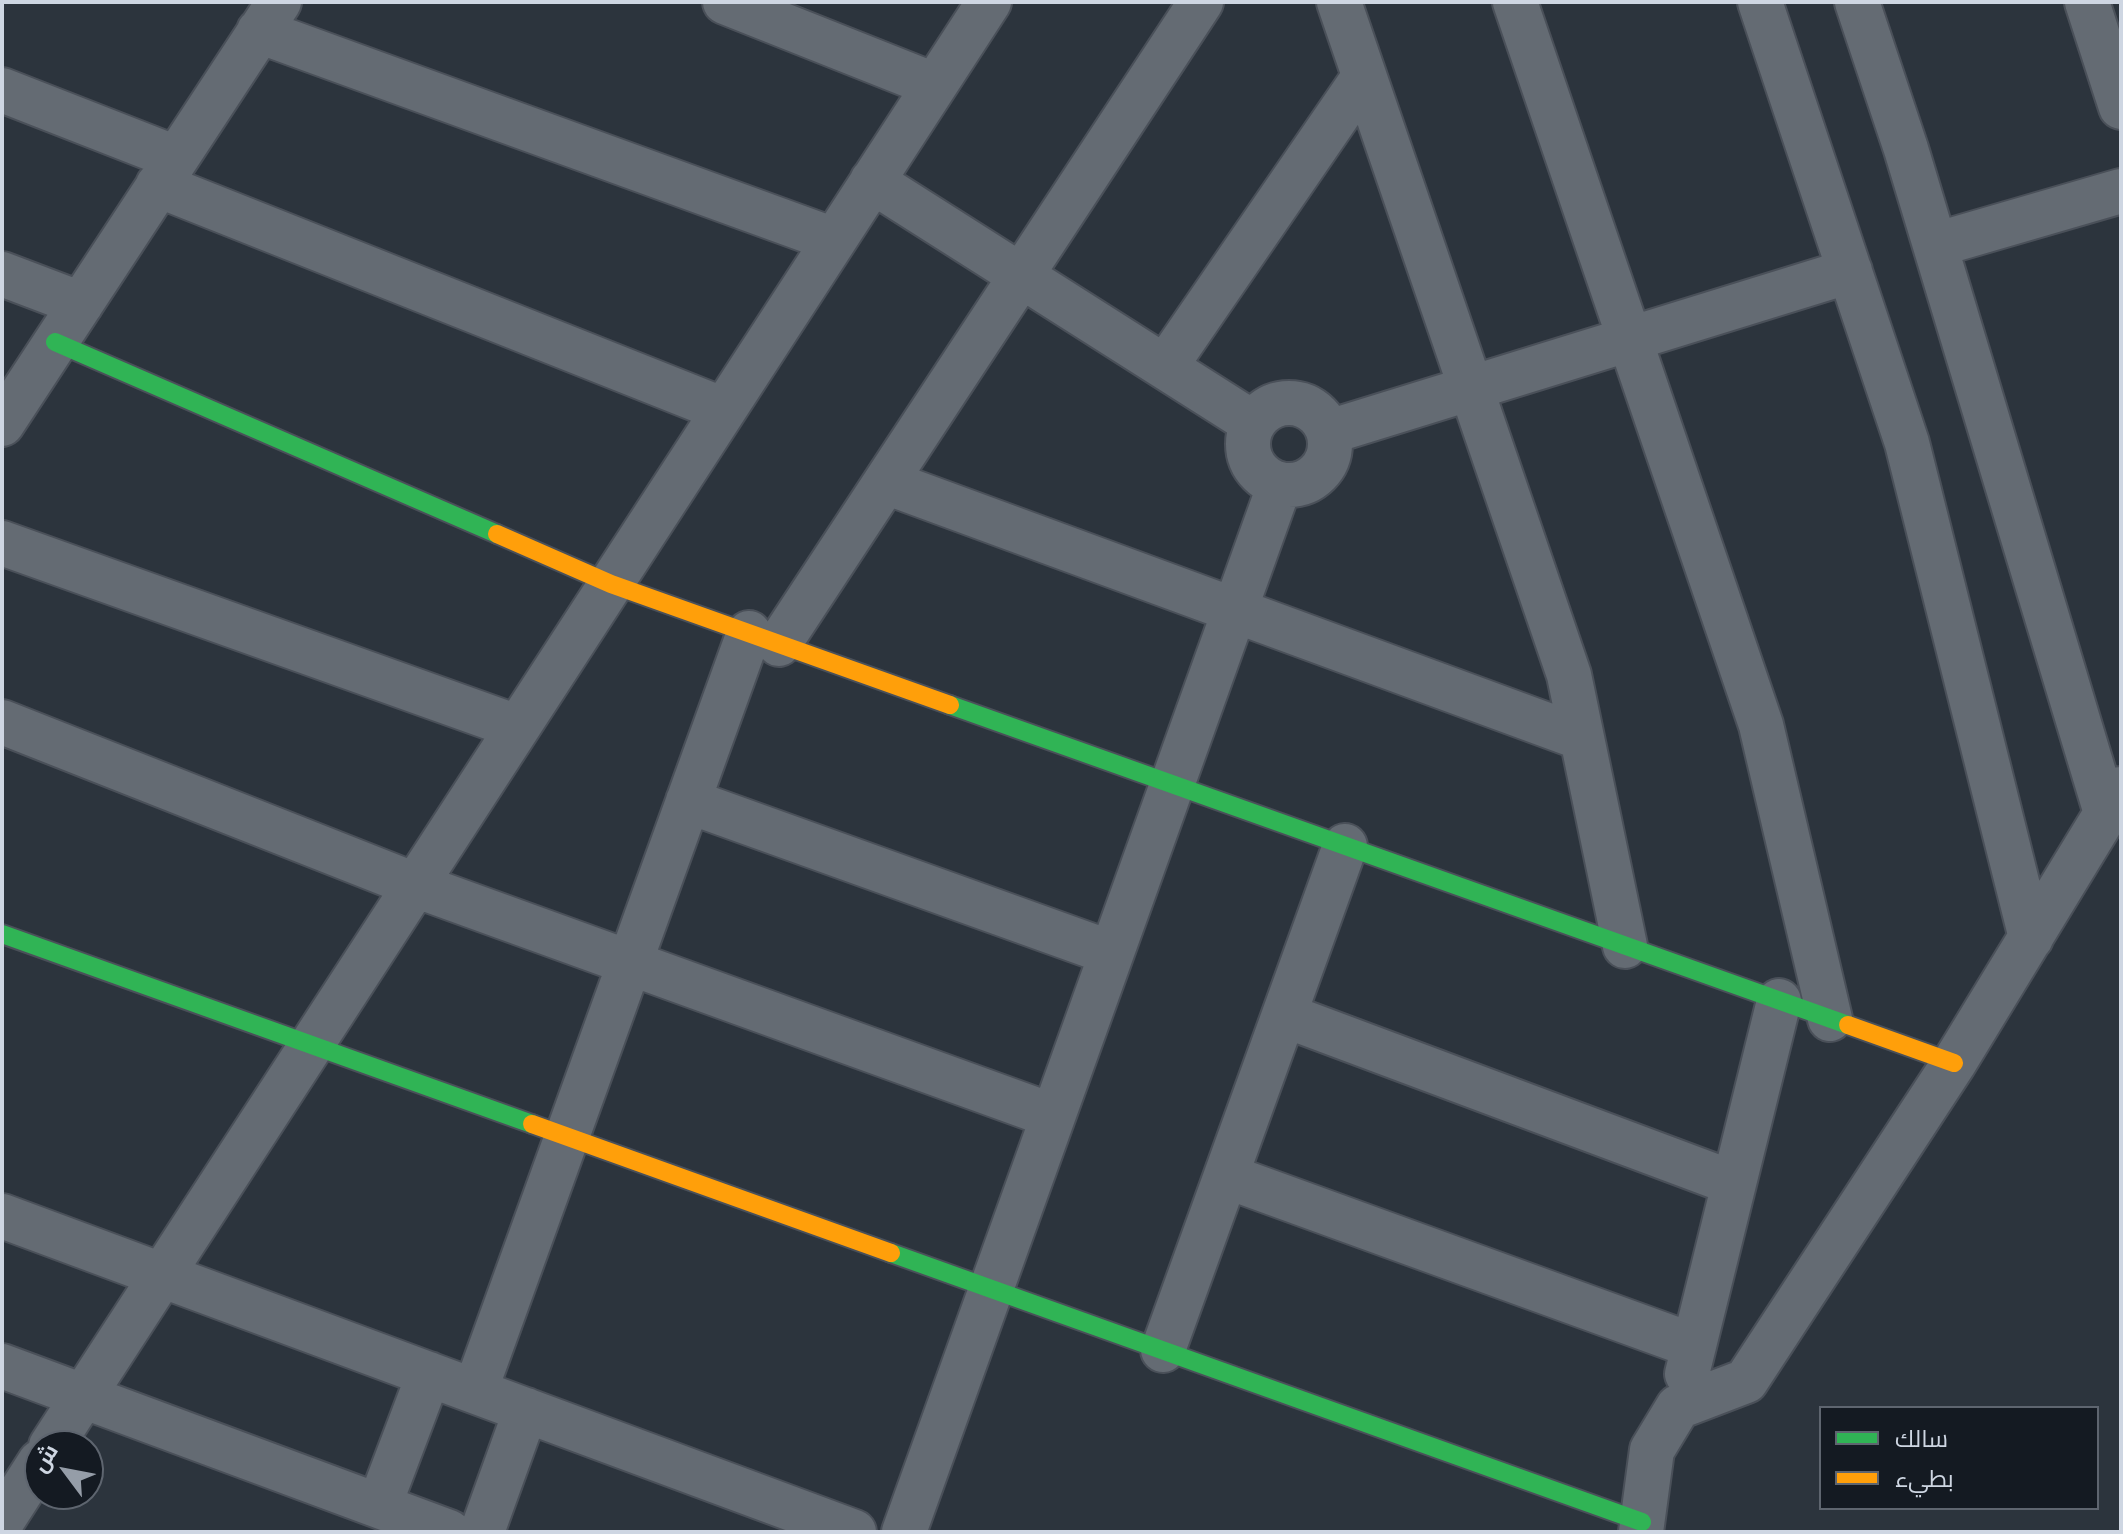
<!DOCTYPE html>
<html>
<head>
<meta charset="utf-8">
<style>
  body { margin:0 }
  #map { position:relative; width:2123px; height:1534px; overflow:hidden; background:#2c343d; font-family:"Roboto Serif",Cairo,serif }
  canvas { display:block }
  .frame { position:absolute; inset:0; border:4px solid #ced6e2; pointer-events:none }
  .legend { position:absolute; left:1819px; top:1406px; width:280px; height:104px; box-sizing:border-box; background:#141a22; border:2px solid #5e656f; margin:0; padding:10px 14px; list-style:none; font-size:24px; color:#ced6e2 }
  .legend li { display:flex; align-items:center; gap:16px; height:40px }
  .legend b { width:40px; border:2px solid #5e656f }
  .north { position:absolute; left:24px; top:1430px; width:80px; height:80px; box-sizing:border-box; background:#141a22; border:2px solid #5e656f; border-radius:50%; rotate:302deg; font-size:22px; font-weight:700; line-height:32px; text-align:center; color:#ced6e2 }
  .north::after { content:''; display:block; margin:auto; width:28px; height:36px; background:#959da8; clip-path:polygon(50% 0,100% 100%,50% 72%,0 100%) }
</style>
</head>
<body>
<div id="map">
<canvas width="2123" height="1534"></canvas>
<div class="frame"></div>
<ul class="legend">
<li><b style="height:10px;background:#30b455"></b>سالك</li>
<li><b style="height:10px;background:#ff9f0a"></b>بطيء</li>
</ul>
<div class="north">ش</div>
</div>
<script>
const g = document.querySelector('canvas').getContext('2d');
g.lineJoin = 'round';
function toPath(rows) {
  const path = new Path2D();
  for (const r of rows) {
    if (r.length === 3) {
      path.moveTo(r[0] + r[2], r[1]);
      path.arc(r[0], r[1], r[2], 0, 2 * Math.PI);
      continue;
    }
    path.moveTo(r[0], r[1]);
    for (let i = 2; i < r.length; i += 2) path.lineTo(r[i], r[i + 1]);
  }
  return path;
}
function trace(path, color, width, dash) {
  g.strokeStyle = color;
  g.lineWidth = width;
  g.lineCap = dash ? 'butt' : 'round';
  g.setLineDash(dash || []);
  g.stroke(path);
}
const street = toPath([
  [725,2,934,85],
  [1339,2,1569,675,1625,946],
  [1515,2,1761,725,1830,1019],
  [1760,2,1907,443,2031,938],
  [1857,2,1906,149,2106,813],
  [2087,2,2121,107],
  [259,31,834,240],
  [2,90,176,158],
  [872,181,1253,423],
  [158,185,724,410],
  [1935,245,2121,191],
  [2,274,81,304],
  [1165,367,1364,77],
  [1289,444,41],
  [2,424,279,2],
  [1329,432,1850,271],
  [886,482,1582,738],
  [2,543,517,727],
  [779,644,1201,2],
  [2,722,415,885,1053,1116],
  [688,801,1111,953],
  [1284,1015,1733,1183],
  [1226,1176,1694,1346],
  [2,1216,854,1532],
  [1163,1350,1345,846],
  [2,1366,449,1532],
  [1687,1374,1779,1001],
  [475,1391,749,633],
  [51,1446,989,2],
  [379,1506,429,1374],
  [2,1521,40,1462],
  [482,1532,526,1410],
  [904,1532,1280,484],
  [1641,1532,1652,1450,1678,1407,1746,1381,1954,1063,2121,789]
]);
const fast = toPath([
  [55,342,497,534],
  [950,705,1848,1025],
  [2,934,532,1124],
  [891,1253,1642,1522]
]);
const slow = toPath([
  [497,534,611,584,950,705],
  [1848,1025,1954,1063],
  [532,1124,891,1253]
]);
trace(street, '#4a5059', 48);
trace(fast, '#4a5059', 22);
trace(slow, '#4a5059', 22);
trace(street, '#646b73', 44);
trace(fast, '#30b455', 18);
trace(slow, '#ff9f0a', 18);
</script>
</body>
</html>
